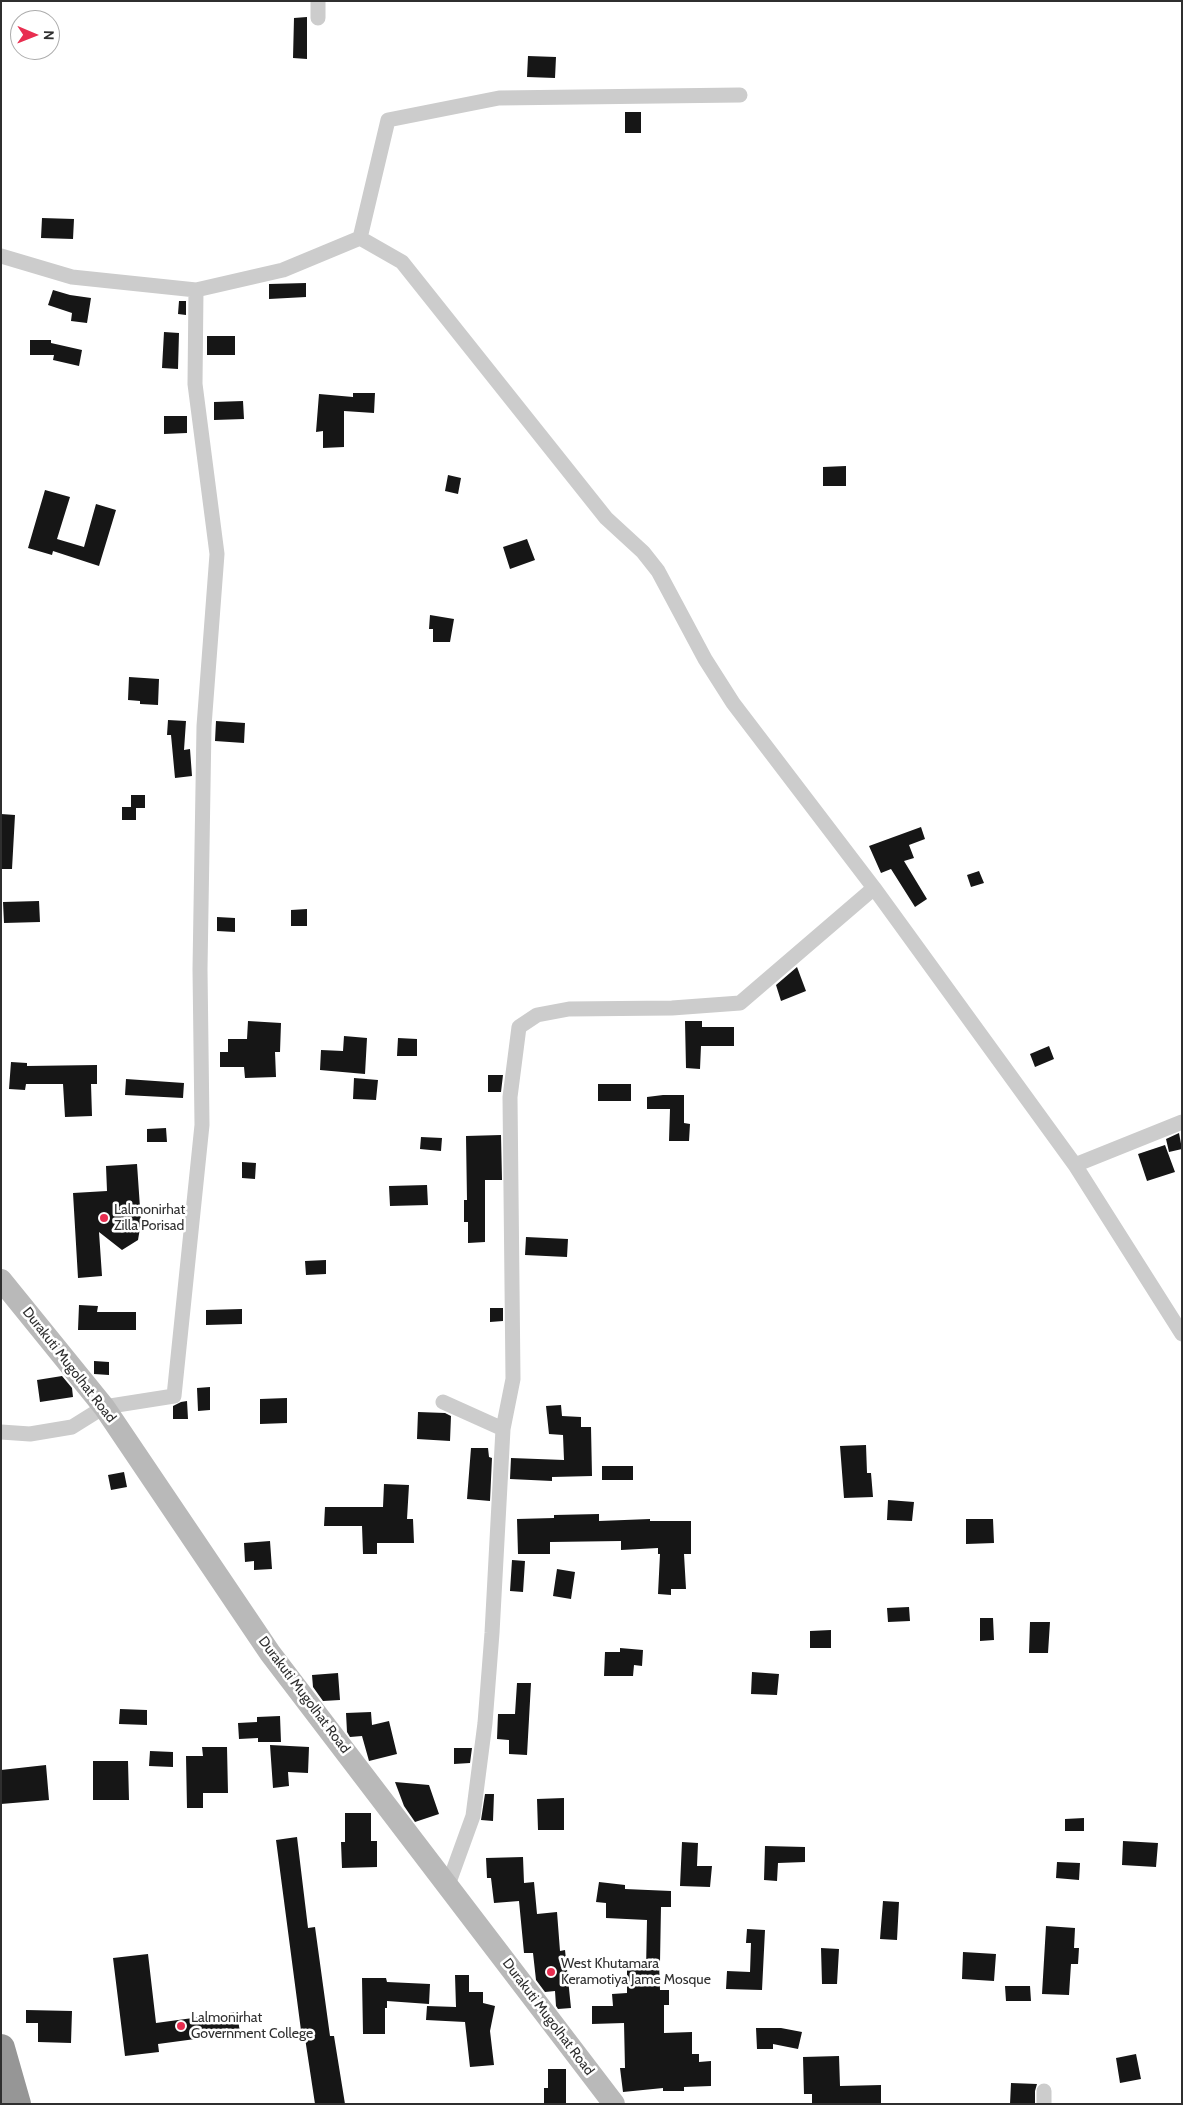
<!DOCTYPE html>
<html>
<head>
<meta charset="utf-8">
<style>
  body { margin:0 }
  #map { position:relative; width:1183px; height:2105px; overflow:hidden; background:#fff; font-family:Cabin,sans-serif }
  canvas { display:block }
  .frame { position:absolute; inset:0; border:2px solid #2f2f2f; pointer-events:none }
  .north { position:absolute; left:10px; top:10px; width:50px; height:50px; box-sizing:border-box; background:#fff; border:1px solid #acacac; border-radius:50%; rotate:91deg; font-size:14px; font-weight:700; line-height:20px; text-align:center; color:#2f2f2f }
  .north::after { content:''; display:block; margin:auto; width:18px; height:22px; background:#e82e50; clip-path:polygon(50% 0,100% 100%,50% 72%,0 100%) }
</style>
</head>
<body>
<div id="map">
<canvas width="1183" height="2105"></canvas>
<div class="frame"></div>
<div class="north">N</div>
</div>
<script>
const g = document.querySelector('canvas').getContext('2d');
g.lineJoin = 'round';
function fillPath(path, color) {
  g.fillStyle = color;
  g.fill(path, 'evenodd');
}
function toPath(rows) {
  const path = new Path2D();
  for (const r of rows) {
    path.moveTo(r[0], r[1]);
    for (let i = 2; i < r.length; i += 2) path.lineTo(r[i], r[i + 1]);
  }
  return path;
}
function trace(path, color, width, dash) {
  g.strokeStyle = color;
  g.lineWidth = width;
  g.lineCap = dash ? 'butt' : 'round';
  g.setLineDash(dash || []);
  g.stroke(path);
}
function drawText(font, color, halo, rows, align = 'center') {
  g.font = font + ' Cabin,sans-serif';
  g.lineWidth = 5;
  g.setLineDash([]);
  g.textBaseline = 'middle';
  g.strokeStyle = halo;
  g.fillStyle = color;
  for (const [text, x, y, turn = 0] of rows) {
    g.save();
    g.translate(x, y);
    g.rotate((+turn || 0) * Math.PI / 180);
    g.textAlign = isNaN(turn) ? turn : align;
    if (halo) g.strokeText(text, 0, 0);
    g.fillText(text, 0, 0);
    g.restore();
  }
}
fillPath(toPath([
  [307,17,307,59,293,58,294,18],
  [528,56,556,57,555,78,527,77],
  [625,112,641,112,641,133,625,133],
  [42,218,74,219,73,239,41,238],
  [306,283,306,297,269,299,269,284],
  [53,290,70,295,91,298,87,323,71,321,72,313,48,305],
  [179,301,186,301,186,315,178,314],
  [164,332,179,333,178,369,162,368],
  [207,336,235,336,235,355,207,355],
  [30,340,51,340,51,343,82,350,79,366,53,360,54,355,30,355],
  [353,393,375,393,374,413,344,411,344,447,323,448,323,431,316,432,319,394,353,397],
  [243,401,244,419,214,420,214,402],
  [164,416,187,416,187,433,164,434],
  [846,466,846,486,823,486,823,467],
  [448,475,461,478,458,494,445,491],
  [45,490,70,497,57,539,84,547,96,504,116,510,99,566,53,551,52,555,28,548],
  [527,539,535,560,510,569,503,547],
  [430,615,454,619,450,642,433,642,433,629,429,629],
  [129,677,159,679,158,705,140,704,140,701,128,700],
  [168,720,186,721,184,750,190,749,192,776,175,778,171,735,167,735],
  [216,721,245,723,244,743,215,741],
  [131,795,145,795,145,808,136,808,136,820,122,820,122,807,131,807],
  [1,814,15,815,12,869,1,869],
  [921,827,925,839,909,845,914,858,904,861,927,899,915,907,891,869,881,873,869,846],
  [979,871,984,883,971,887,967,875],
  [39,901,40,922,4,923,3,902],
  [307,909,307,926,291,926,291,910],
  [217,917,235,918,235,932,217,931],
  [797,967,806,991,781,1001,776,985],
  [248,1021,281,1023,280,1052,275,1052,276,1077,245,1078,244,1067,220,1067,220,1052,228,1052,228,1039,247,1039],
  [685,1021,702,1021,702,1027,734,1027,734,1046,701,1046,700,1069,686,1068],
  [344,1036,367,1038,365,1074,320,1070,321,1050,343,1051],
  [398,1038,417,1039,417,1056,397,1056],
  [1049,1046,1054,1059,1035,1067,1030,1054],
  [11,1062,27,1063,27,1066,97,1065,97,1084,91,1084,92,1116,65,1117,63,1084,26,1084,25,1090,9,1089],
  [488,1075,503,1075,501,1092,488,1092],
  [354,1078,378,1080,376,1100,353,1099],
  [126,1079,184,1083,183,1098,125,1095],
  [598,1084,631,1084,631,1101,598,1101],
  [663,1095,684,1095,684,1123,690,1124,689,1141,669,1141,670,1109,647,1109,647,1097],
  [166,1128,167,1142,147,1142,147,1129],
  [1179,1133,1182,1149,1169,1152,1166,1139],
  [501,1135,502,1180,485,1180,485,1242,468,1243,468,1222,464,1222,464,1200,467,1200,466,1136],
  [421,1137,442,1138,441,1151,420,1149],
  [1165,1145,1175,1172,1147,1181,1138,1154],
  [242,1162,256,1163,255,1179,242,1178],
  [137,1164,141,1222,138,1240,122,1250,99,1232,102,1276,78,1278,73,1193,107,1191,106,1166],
  [427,1185,428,1205,390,1206,389,1186],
  [526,1237,568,1239,567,1257,525,1255],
  [326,1260,326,1274,306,1275,305,1261],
  [79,1305,98,1306,97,1312,136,1312,136,1330,78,1330],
  [490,1308,503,1308,503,1321,490,1322],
  [242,1309,242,1324,206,1325,206,1310],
  [94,1361,109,1362,109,1375,94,1374],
  [62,1376,72,1388,73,1397,40,1402,37,1380],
  [210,1387,210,1410,198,1411,197,1388],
  [287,1398,287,1423,260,1424,260,1399],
  [187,1401,188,1419,173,1419,173,1406,181,1402],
  [561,1405,562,1416,581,1417,581,1427,591,1427,592,1476,552,1477,552,1481,510,1479,511,1458,564,1460,563,1435,549,1434,546,1406],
  [418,1412,445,1413,451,1416,450,1441,417,1439],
  [866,1445,867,1473,871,1473,873,1497,844,1498,840,1446],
  [471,1448,488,1448,489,1457,492,1458,490,1501,467,1499],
  [602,1466,633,1466,633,1480,602,1480],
  [124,1472,127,1487,111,1490,108,1475],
  [384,1484,409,1485,407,1519,413,1519,414,1543,377,1543,377,1554,363,1554,362,1526,324,1526,325,1507,383,1507],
  [888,1500,914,1502,912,1521,887,1520],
  [599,1514,599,1521,650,1519,650,1521,691,1521,691,1554,684,1554,686,1589,671,1589,671,1595,658,1594,660,1554,658,1554,658,1548,621,1550,621,1541,550,1542,550,1554,518,1554,517,1519,554,1518,554,1515],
  [966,1519,993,1519,994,1543,966,1544],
  [270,1541,272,1569,254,1570,254,1561,245,1562,244,1543],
  [512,1560,525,1561,523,1592,510,1591],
  [557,1569,575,1572,571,1599,553,1596],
  [909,1607,910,1621,888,1622,887,1608],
  [980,1618,993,1618,994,1640,980,1641],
  [1030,1622,1050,1622,1048,1653,1029,1653],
  [831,1630,831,1648,810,1648,810,1631],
  [620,1648,643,1650,642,1666,634,1665,633,1676,604,1676,605,1652,620,1652],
  [752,1672,779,1674,777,1695,751,1694],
  [338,1673,340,1700,323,1701,313,1687,312,1675],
  [517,1683,531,1683,527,1755,509,1754,509,1740,497,1739,498,1714,515,1714],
  [120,1709,147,1710,147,1725,119,1724],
  [371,1712,372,1725,389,1721,397,1754,369,1761,362,1736,350,1737,347,1732,346,1713],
  [280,1716,281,1742,258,1742,258,1738,239,1739,238,1723,257,1722,257,1717],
  [270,1745,309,1747,308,1773,288,1772,289,1786,273,1788],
  [202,1747,227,1747,228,1793,203,1793,203,1808,187,1808,186,1756,203,1756],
  [454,1748,472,1748,470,1763,454,1764],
  [150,1751,173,1752,173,1767,149,1766],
  [93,1761,128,1761,129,1800,93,1800],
  [46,1765,49,1800,1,1804,1,1770],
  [395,1782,429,1785,439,1814,415,1822,404,1806],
  [485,1794,494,1794,493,1821,481,1820],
  [564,1798,564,1830,538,1830,537,1799],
  [345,1813,371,1813,371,1841,377,1841,377,1867,342,1868,341,1842,345,1842],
  [1084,1818,1084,1831,1065,1831,1065,1819],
  [297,1837,308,1928,315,1927,330,2036,334,2036,345,2104,315,2104,305,2038,302,2038,276,1840],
  [1123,1841,1158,1843,1156,1867,1122,1865],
  [682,1842,698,1843,697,1866,712,1866,710,1887,680,1886],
  [765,1846,805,1847,805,1862,778,1863,777,1881,764,1880],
  [523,1857,524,1883,534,1882,537,1914,557,1912,560,1951,565,1950,571,2008,558,2009,556,2006,555,1991,545,1992,536,1980,533,1953,524,1953,519,1901,494,1903,491,1878,487,1878,486,1858],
  [1057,1862,1080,1863,1079,1880,1056,1878],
  [599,1882,625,1885,625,1889,671,1891,671,1907,661,1907,660,1962,659,1962,660,1990,669,1990,669,2005,664,2005,664,2033,692,2032,692,2054,699,2054,699,2062,711,2061,711,2086,684,2087,684,2091,663,2091,663,2088,623,2092,620,2068,625,2068,624,2023,592,2024,592,2006,613,2006,612,1994,627,1993,627,1970,646,1970,647,1920,606,1918,606,1903,596,1902],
  [883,1901,899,1902,897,1940,880,1939],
  [1046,1926,1075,1928,1074,1948,1079,1948,1078,1964,1071,1964,1069,1995,1042,1994],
  [747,1929,765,1930,762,1990,726,1989,727,1971,750,1972,751,1943,746,1943],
  [821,1948,839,1949,837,1984,822,1984],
  [963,1952,996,1954,994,1981,962,1979],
  [148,1954,156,2023,237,2012,240,2033,158,2044,159,2052,125,2056,113,1958],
  [455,1975,469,1975,469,1992,483,1992,483,2003,495,2006,490,2031,494,2065,470,2067,465,2022,426,2020,427,2006,456,2007],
  [362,1978,386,1978,387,1982,430,1984,429,2004,387,2001,387,2008,385,2008,385,2034,363,2034],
  [1005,1986,1030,1986,1031,2001,1006,2001],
  [26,2010,72,2011,71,2043,38,2042,38,2023,26,2023],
  [756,2028,781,2028,802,2032,798,2049,773,2044,773,2049,757,2049],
  [1136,2054,1141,2079,1120,2083,1116,2058],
  [839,2056,840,2086,881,2085,881,2104,812,2104,812,2094,804,2094,803,2057],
  [548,2069,566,2069,566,2104,544,2104,544,2088,548,2088],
  [1011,2083,1037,2084,1035,2091,1035,2104,1010,2104]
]), '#161616');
trace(toPath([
  [318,18,318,1],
  [360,238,388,120,499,98,740,95],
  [1,256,72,277,196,290,283,270,360,238,402,262,606,518,643,552,658,571,705,659,733,703,874,888,1075,1165,1182,1334],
  [1075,1165,1182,1122],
  [443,1402,503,1429],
  [1,1432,30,1434,72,1427,104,1407,174,1396,202,1125,200,969,204,726,217,554,195,384,196,290],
  [448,1885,473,1816,485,1723,492,1633,503,1429,513,1379,510,1097,519,1027,537,1015,569,1009,672,1008,740,1003,874,888],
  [1044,2091,1044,2104]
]), '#ccc', 15);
trace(toPath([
  [1,1280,104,1407,270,1653,614,2104]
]), '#b9b9b9', 22);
trace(toPath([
  [1,2048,17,2104]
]), '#969696', 28);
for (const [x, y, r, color] of [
  [104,1218,5,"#e82e50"],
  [551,1972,5,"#e82e50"],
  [181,2026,5,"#e82e50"]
]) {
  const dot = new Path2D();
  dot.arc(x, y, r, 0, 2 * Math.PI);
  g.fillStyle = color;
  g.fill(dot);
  trace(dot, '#fff', 2);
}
drawText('14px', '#2f2f2f', '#fff', [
  ["Lalmonirhat",114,1210],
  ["Zilla Porisad",114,1226],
  ["West Khutamara",561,1964],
  ["Keramotiya Jame Mosque",561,1980],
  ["Lalmonirhat",191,2018],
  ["Government College",191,2034]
], 'left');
drawText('14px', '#2f2f2f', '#fff', [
  ["Durakuti Mugolhat Road",69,1365,52],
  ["Durakuti Mugolhat Road",304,1695,53],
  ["Durakuti Mugolhat Road",548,2017,53]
]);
</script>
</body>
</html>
